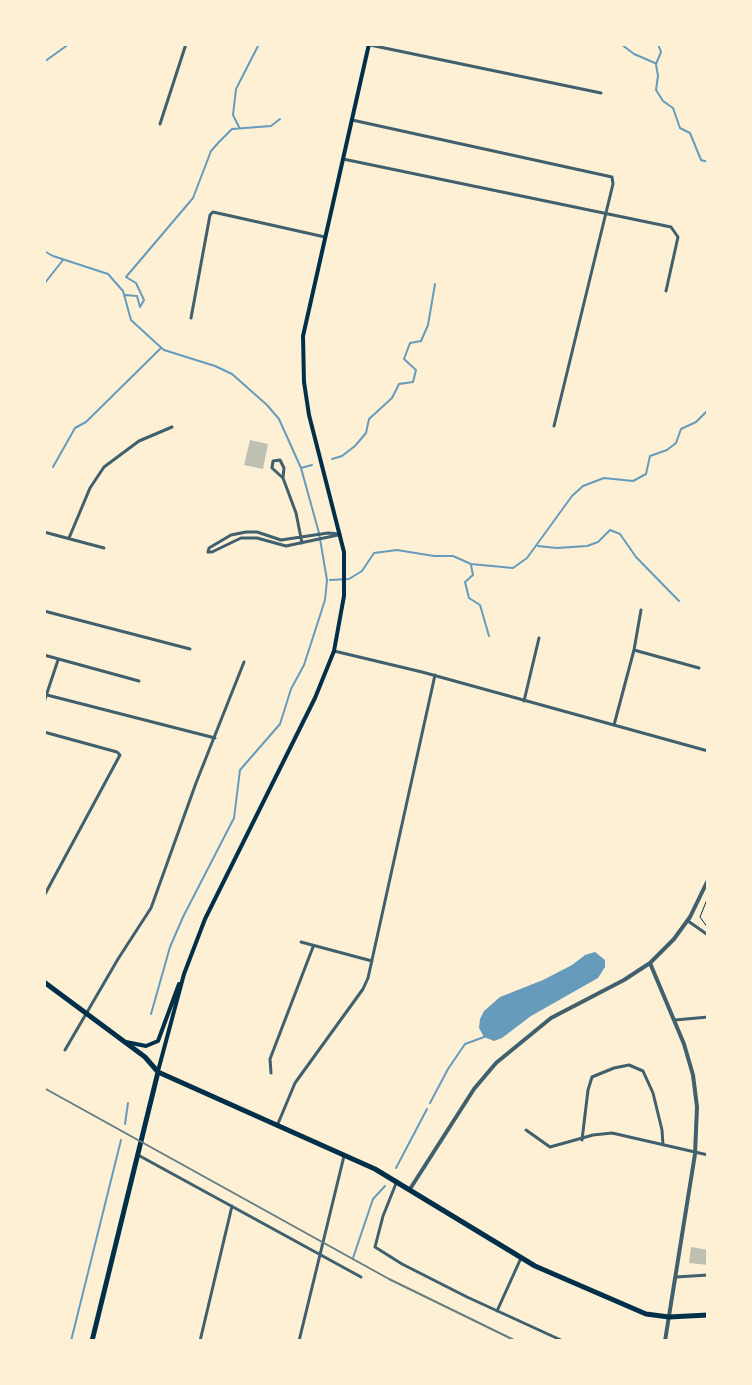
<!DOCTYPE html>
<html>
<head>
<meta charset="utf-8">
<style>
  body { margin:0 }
  #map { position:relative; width:752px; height:1385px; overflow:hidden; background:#fdf0d5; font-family:"Public Sans",sans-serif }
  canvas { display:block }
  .frame { position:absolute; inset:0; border:46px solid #fdf0d5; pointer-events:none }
</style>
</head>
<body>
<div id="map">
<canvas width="752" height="1385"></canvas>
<div class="frame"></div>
</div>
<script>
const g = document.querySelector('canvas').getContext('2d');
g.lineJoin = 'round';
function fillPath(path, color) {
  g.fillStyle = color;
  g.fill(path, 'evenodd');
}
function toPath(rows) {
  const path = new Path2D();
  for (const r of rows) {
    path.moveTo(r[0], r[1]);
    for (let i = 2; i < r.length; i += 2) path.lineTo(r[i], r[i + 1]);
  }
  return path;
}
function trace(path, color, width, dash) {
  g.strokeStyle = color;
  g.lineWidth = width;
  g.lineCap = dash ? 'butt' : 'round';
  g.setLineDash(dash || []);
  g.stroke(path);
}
fillPath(toPath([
  [595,952,605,960,605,967,598,978,531,1016,502,1038,494,1041,484,1037,479,1028,480,1019,484,1011,500,997,543,980,572,965,585,955]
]), '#669bbc');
trace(toPath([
  [621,44,634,54,655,63],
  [658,44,661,52,656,64,658,76,656,90,663,101,673,108,680,128,690,133,701,160,708,162],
  [44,62,69,44],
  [239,127,233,115,236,89,259,44],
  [44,251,53,256,108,274,123,291,131,320,156,343,164,350,215,366,232,374,267,405,279,419,301,468,319,533,327,580,325,600,304,665,291,689,280,724,240,770,234,818,183,917,170,947,151,1014],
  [44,284,63,260],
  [125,295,137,296,140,307,144,300,136,283,126,277,193,198,211,151,219,142,232,129,271,126,280,119],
  [332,459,342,456,355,446,366,433,369,419,392,398,399,384,413,382,416,370,404,359,410,343,421,341,428,325,435,284],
  [53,467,75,428,86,422,161,348],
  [301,468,312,465],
  [538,546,557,548,587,546,598,542,610,530,620,534,636,557,679,601],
  [471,565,473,575,465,582,469,598,480,605,489,636],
  [330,580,349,579,362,571,374,553,397,550,434,556,453,556,471,564,513,568,527,558,572,496,583,486,604,478,633,481,646,474,650,456,667,450,676,443,681,429,696,422,708,410],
  [430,1103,448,1069,465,1044,484,1037],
  [125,1124,128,1103],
  [396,1168,427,1109],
  [353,1258,373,1199,385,1186],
  [71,1341,121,1140]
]), '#669bbc', 2);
fillPath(toPath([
  [250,440,268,444,263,469,244,465],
  [691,1247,708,1250,708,1265,689,1263]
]), '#bec0b2');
trace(toPath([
  [708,897,700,917,708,928]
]), '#003049', 1);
trace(toPath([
  [370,45,601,93],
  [352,120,612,177,613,184,554,426],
  [160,124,186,44],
  [343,159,671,227,678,237,666,291],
  [191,318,210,215,213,212,325,237],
  [283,478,272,468,273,461,280,460,284,468,283,478,296,513,302,543],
  [44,532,104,548],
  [69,538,90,488,104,467,139,441,172,427],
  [208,552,209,548,231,535,246,532,257,532,281,540,328,533,340,534],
  [208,552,212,552,241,538,257,538,286,546,338,535],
  [44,611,190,649],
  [634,650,699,668],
  [334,651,422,672,708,751],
  [44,655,139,681],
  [47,695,215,738],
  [524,701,539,638],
  [44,702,58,660],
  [614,725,634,650,641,610],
  [44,732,117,752,120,755,44,896],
  [688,921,708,935],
  [301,942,372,961],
  [675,1020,708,1017],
  [65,1050,118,959,151,908,196,783,244,662],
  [271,1073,270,1059,313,947],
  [277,1126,295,1083,363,989,368,978,435,675],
  [526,1130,550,1147,593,1135,612,1133,708,1155],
  [582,1140,588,1090,592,1077,614,1068,629,1065,643,1071,653,1093,662,1130,663,1145],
  [138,1155,361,1277],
  [397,1181,383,1216,375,1247,402,1264,467,1297,563,1341],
  [676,1277,708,1275],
  [497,1311,521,1258],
  [200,1341,232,1206],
  [299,1341,344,1156]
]), '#3f606c', 3);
trace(toPath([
  [650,963,684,1044,693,1075,697,1107,695,1154,665,1341],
  [410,1189,474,1089,496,1063,551,1018,624,980,650,963,674,939,690,917,708,880]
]), '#3f606c', 4);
trace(toPath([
  [126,1042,146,1046,158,1041,179,984],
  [158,1071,184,974,205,919,315,698,334,651,344,596,344,552,309,415,304,382,303,336,369,44]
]), '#003049', 4);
trace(toPath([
  [44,982,145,1057,158,1072,375,1169,535,1266,646,1314,669,1317,708,1315],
  [92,1341,158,1072]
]), '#003049', 5);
trace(toPath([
  [44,1088,389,1279,516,1341]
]), '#657d81', 2);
</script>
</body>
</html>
